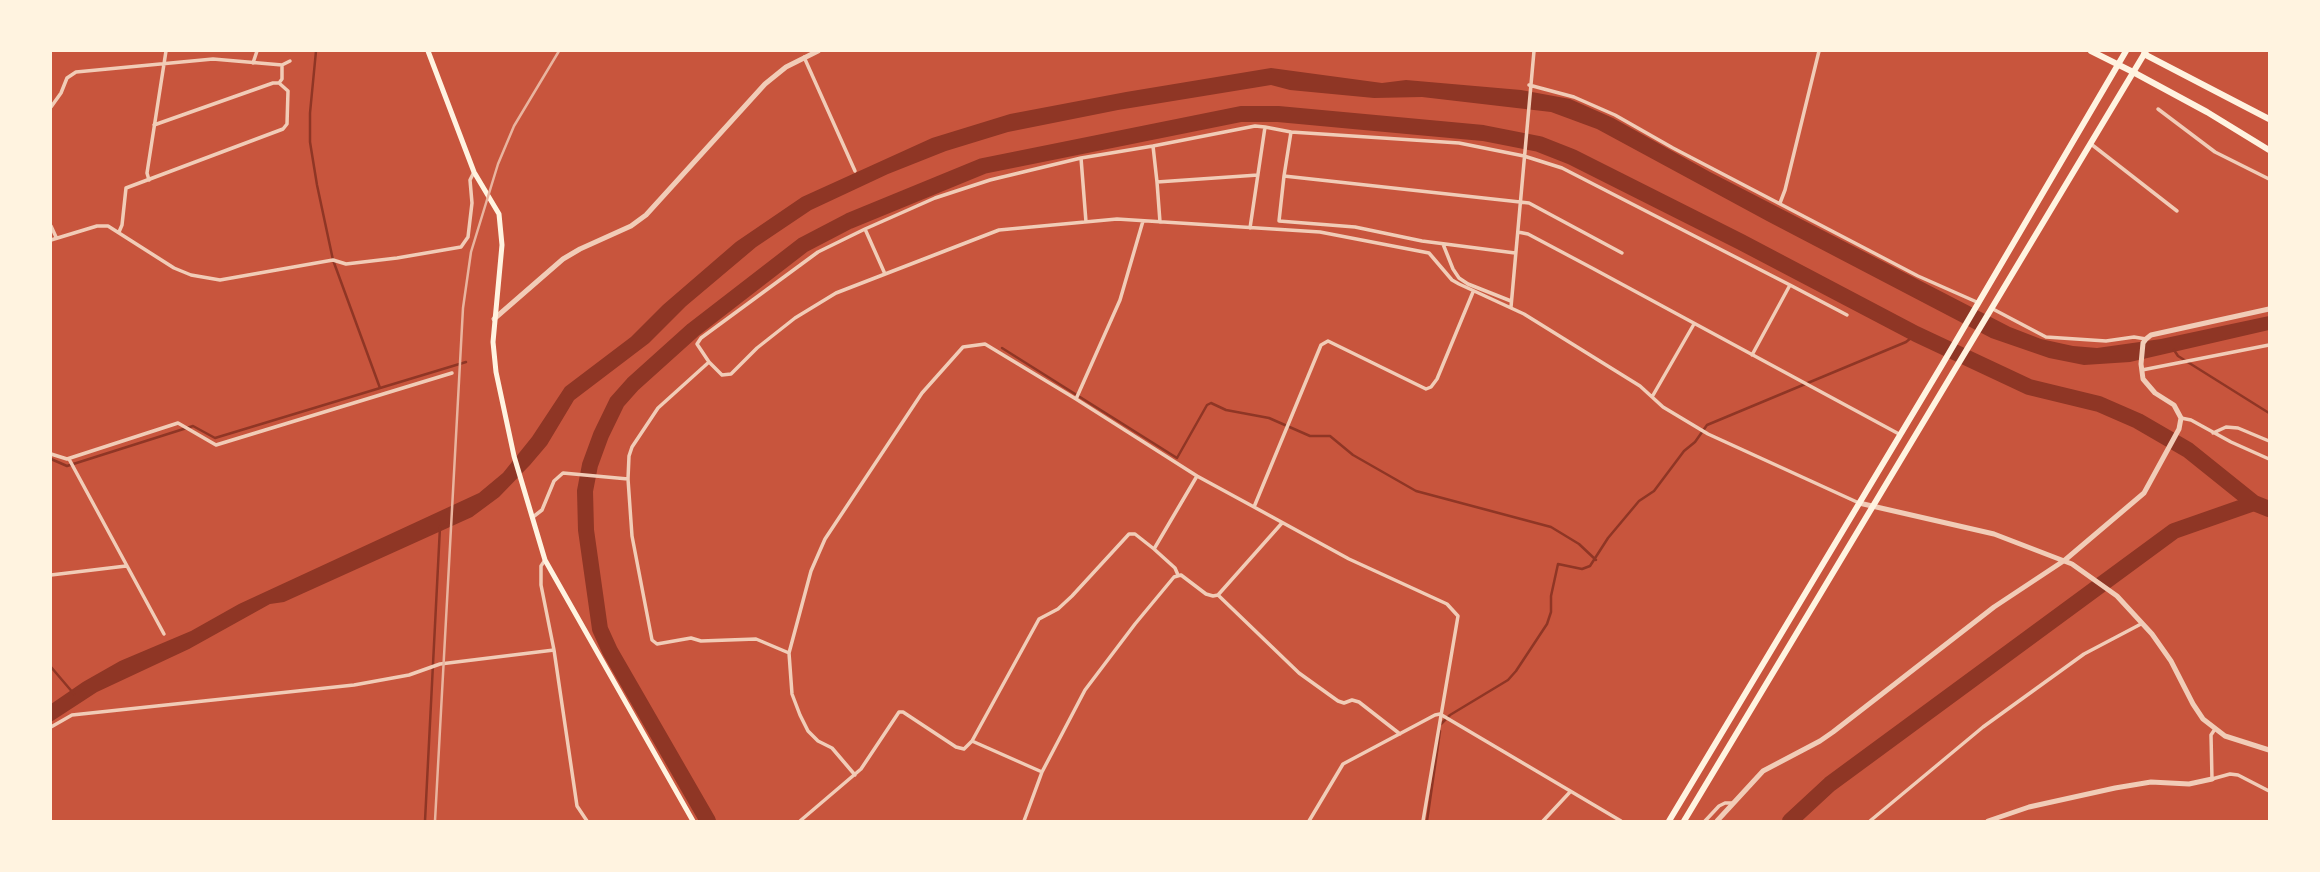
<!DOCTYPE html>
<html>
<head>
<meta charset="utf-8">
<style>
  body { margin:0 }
  #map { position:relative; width:2320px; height:872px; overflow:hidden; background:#c8553d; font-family:"Zilla Slab",serif }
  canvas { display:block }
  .frame { position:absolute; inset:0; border:52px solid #fff3e0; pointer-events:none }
</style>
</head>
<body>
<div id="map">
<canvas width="2320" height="872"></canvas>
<div class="frame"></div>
</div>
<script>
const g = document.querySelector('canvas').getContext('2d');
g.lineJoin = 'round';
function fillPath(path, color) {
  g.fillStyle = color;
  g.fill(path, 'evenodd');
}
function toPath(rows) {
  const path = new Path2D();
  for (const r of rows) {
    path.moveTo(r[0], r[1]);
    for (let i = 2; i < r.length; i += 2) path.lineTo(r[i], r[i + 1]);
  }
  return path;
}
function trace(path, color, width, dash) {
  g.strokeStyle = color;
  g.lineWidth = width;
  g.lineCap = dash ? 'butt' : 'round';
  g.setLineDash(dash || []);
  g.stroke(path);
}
fillPath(toPath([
  [1271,68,1382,83,1406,80,1521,90,1570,99,1613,118,1710,172,2010,327,2041,339,2073,346,2097,348,2161,339,2269,316,2269,330,2130,362,2084,365,2049,358,1991,338,1767,221,1597,129,1551,112,1422,97,1374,98,1290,90,1271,85,1118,110,1008,132,946,151,888,174,811,210,756,247,686,306,649,343,574,400,547,445,530,465,499,497,472,517,284,602,270,604,189,649,97,692,51,722,51,704,83,682,120,661,191,631,239,604,479,493,503,473,532,437,565,387,631,337,663,305,736,242,802,197,932,138,1010,114,1126,92]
]), '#8f3625');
trace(toPath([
  [316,51,310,113,310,142,317,185,333,260,380,388],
  [1002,348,1177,458,1207,405,1211,403,1226,410,1269,418,1310,436,1330,436,1353,455,1416,491,1551,527,1579,544,1596,560],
  [2174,350,2178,356,2269,413],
  [51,459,67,466,193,426,215,438,466,362],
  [51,667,74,694],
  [1441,724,1450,715,1508,680,1516,671,1547,624,1551,612,1551,596,1558,564,1582,569,1590,566,1608,538,1639,501,1654,491,1684,451,1695,442,1707,425,1906,342,1916,334],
  [425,821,440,527],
  [1427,821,1440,731]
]), '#8f3625', 2.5);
trace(toPath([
  [708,821,610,651,600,629,586,530,585,491,590,465,601,435,617,402,633,384,693,330,803,245,849,221,983,166,1241,114,1278,114,1483,133,1539,144,1572,157,1741,242,1916,334,2029,387,2099,404,2138,421,2188,450,2254,503,2269,509],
  [1790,821,1830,784,2174,531,2254,503]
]), '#8f3625', 16);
trace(toPath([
  [804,57,855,171],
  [253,63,257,51],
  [1529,85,1574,97,1615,115,1673,148,1918,276,1979,303],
  [51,107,61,93,67,78,76,72,213,59,282,65,290,61],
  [2158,109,2215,152,2269,179],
  [154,125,273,83,279,83],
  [2091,144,2177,211],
  [1284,176,1291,132,1459,143,1524,156,1562,168,1790,285,1752,355],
  [149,180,147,173,166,51],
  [1157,182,1153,146,1255,126,1265,127],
  [1780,203,1785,190,1819,51],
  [1143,221,1120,300,1076,399,1197,476],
  [1086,222,1081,158,1153,146],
  [1160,222,1157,182,1258,175],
  [51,226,56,237],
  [1250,228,1265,127,1291,132],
  [119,232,122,225,126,188,283,129,287,124,288,91,279,83,282,79,282,65],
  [1518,232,1528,234,1592,268,1899,434],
  [51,240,97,226,108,226,174,268,191,275,220,280,333,260,346,264,397,258,461,247,468,237,472,203,470,180,474,172],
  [1443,244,1453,269,1459,278,1468,284,1511,301],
  [1515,253,1422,241,1355,227,1279,221,1284,176,1529,203,1622,253],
  [885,274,865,229,935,198,990,180,1081,158],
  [1790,285,1847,315],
  [1511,307,1534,51],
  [1991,308,2046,337,2106,341,2134,337,2146,339],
  [709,362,697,344,701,338,818,252,865,229],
  [2142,370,2269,345],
  [1652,397,1694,324],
  [2181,418,2191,420,2231,442,2269,459],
  [2213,433,2226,427,2238,428,2269,441],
  [51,454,67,459,178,423,216,445,452,373],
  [69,459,164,634],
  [628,479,632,536,652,640,657,644,691,638,701,641,756,639,789,653,811,571,825,539,922,393,963,347,985,344,1076,399],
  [533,517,542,510,554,481,563,473,628,479,629,456,632,447,658,408,709,362,722,375,731,374,757,348,795,318,836,293,999,230,1117,219,1320,232,1429,253,1452,280,1459,284,1524,314,1640,386,1663,407,1708,434,1859,503],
  [1282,523,1218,595,1299,673,1338,701,1344,703,1352,700,1359,702,1400,734],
  [545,560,541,566,541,585,554,650,577,806,587,821],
  [51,575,126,566],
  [1178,575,1175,568,1154,549,1197,476,1254,507],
  [789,653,792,694,800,715,808,731,818,741,832,748,855,775],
  [51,727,72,715,354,685,409,675,440,664,554,650],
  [2215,729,2211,735,2212,779,2230,774,2238,775,2269,791],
  [1042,772,972,741,1039,619,1058,609,1072,596,1129,534,1135,534,1154,549],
  [800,821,861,769,899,712,903,712,956,747,964,749,972,741],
  [1024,821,1042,772,1085,690,1135,624,1174,577,1181,575,1206,594,1213,596,1218,595],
  [1309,821,1343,764,1435,715,1440,714,1621,821],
  [1423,821,1458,616,1447,604,1349,559,1254,507,1321,345,1328,341,1426,389,1431,387,1437,379,1473,292],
  [1543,821,1570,792],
  [1705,821,1719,806,1725,803,1733,803],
  [1870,821,1983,727,2084,654,2141,624]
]), '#f1ccb7', 3.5);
trace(toPath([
  [494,319,563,259,580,249,631,226,646,215,765,84,786,67,818,51],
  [1859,503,1994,534,2072,564,2117,596,2152,634,2171,661,2193,704,2203,719,2225,736,2269,750],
  [1717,821,1763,771,1820,741,1833,732,1994,607,2065,560,2144,493,2179,429,2181,418,2174,405,2155,393,2143,379,2141,364,2143,343,2146,339,2151,335,2269,309],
  [1988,821,2029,807,2115,788,2151,782,2189,784,2212,779]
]), '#f1ccb7', 5);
trace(toPath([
  [428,51,474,172,499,214,502,245,493,342,496,372,514,456,545,560,693,821]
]), '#fff3e0', 5);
trace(toPath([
  [2144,54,2269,119],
  [2133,72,2207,112,2269,150]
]), '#fff3e0', 6);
trace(toPath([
  [2091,51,2133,72],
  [1669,821,1942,365,2126,51],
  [1684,821,2146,51]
]), '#fff3e0', 6);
trace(toPath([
  [435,821,463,308,471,252,498,164,514,126,559,51]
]), '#e9b49f', 2.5);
</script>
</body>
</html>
